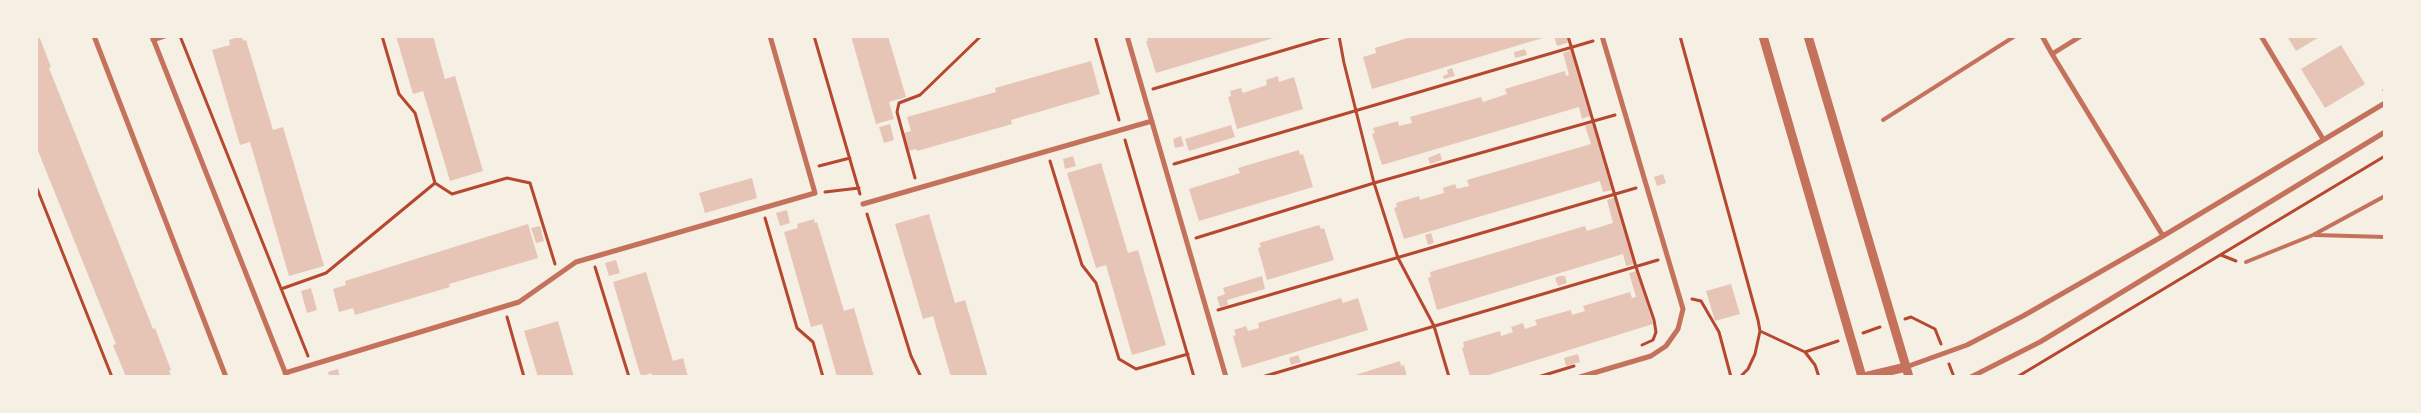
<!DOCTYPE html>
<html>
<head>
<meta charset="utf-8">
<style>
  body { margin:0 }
  #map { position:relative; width:2421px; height:413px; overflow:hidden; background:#f6efe4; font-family:Literata,serif }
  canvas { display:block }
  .frame { position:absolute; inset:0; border:38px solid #f6efe4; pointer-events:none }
</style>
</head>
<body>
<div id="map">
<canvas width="2421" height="413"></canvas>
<div class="frame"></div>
</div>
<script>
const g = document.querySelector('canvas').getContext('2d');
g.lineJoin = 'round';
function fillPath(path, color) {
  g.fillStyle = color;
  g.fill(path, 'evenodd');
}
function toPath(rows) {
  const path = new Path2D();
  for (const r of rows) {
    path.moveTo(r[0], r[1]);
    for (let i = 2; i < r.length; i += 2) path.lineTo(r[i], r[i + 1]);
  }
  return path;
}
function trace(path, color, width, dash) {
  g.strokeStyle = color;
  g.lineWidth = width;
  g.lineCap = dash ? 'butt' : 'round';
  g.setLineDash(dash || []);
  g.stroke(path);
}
fillPath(toPath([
  [36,36,39,36,51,67,49,68,153,329,155,328,171,370,169,371,172,377,126,377,113,345,116,344,36,146],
  [241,36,244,41,246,40,273,130,283,127,324,266,289,276,250,142,240,145,212,50,230,45,229,40],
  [396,36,433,36,445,79,455,76,483,171,450,181,423,91,413,94],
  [851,36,888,36,906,97,889,102,894,119,876,124],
  [1147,36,1161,37,1277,37,1156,73,1146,41,1148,41],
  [1414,36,1546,36,1546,37,1372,89,1363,57,1376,53,1375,48],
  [1554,36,1568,36,1570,42,1557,46],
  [2287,36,2321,36,2296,51],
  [2341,45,2365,84,2325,108,2301,69],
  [1525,49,1527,55,1515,58,1514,52],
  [1571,50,1590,116,1582,119,1579,107,1382,165,1372,134,1375,133,1373,128,1398,121,1399,126,1412,123,1410,117,1481,97,1483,102,1507,94,1505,89,1565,71,1566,76,1569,75,1563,53],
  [1091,61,1100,94,1011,120,1012,124,917,151,916,149,909,151,903,133,911,131,907,117,996,92,995,88],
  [1452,68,1455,76,1444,79,1443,76,1448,74,1447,70],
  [1278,76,1279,82,1294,77,1303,109,1237,129,1228,97,1231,96,1230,91,1241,88,1243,93,1267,85,1266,80],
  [1593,123,1613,190,1603,192,1600,181,1404,239,1394,208,1397,207,1396,203,1419,196,1420,200,1444,193,1443,188,1455,184,1457,189,1469,186,1467,180,1591,144,1585,126],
  [890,124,894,140,884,143,879,127],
  [1231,125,1235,137,1189,151,1185,139],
  [1181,136,1184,146,1175,148,1173,139],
  [1299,150,1300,155,1303,154,1313,187,1199,221,1189,189,1240,173,1238,168],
  [1440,153,1442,160,1430,164,1428,158],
  [1073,156,1076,166,1065,169,1063,159],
  [1101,163,1128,253,1138,250,1166,345,1132,355,1106,265,1096,268,1067,173],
  [1663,174,1666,183,1657,186,1654,177],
  [752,178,757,198,705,213,699,193],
  [1616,197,1635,264,1626,266,1623,254,1437,310,1428,278,1431,277,1430,272,1585,226,1587,231,1613,223,1607,200],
  [787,210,790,223,780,226,776,213],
  [929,214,955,303,965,300,988,377,951,377,933,316,923,319,895,224],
  [814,219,815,223,817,222,844,311,854,308,874,377,837,377,822,324,811,327,784,232,798,228,797,224],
  [528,224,538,258,449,284,450,287,355,315,353,308,339,312,333,289,346,285,345,281],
  [1319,225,1321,229,1324,228,1334,260,1267,280,1258,248,1261,247,1259,243],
  [540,226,544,241,536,243,531,228],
  [1431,233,1434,243,1428,245,1425,235],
  [616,260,620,273,609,276,605,263],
  [1637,271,1653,324,1482,377,1470,377,1462,348,1464,347,1463,342,1500,331,1501,336,1513,332,1511,327,1523,323,1525,329,1537,325,1535,320,1571,310,1572,315,1585,311,1583,306,1630,292,1632,298,1636,297,1629,273],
  [646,272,673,361,683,358,688,377,652,377,651,373,641,377,613,282],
  [1262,276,1265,289,1227,300,1228,305,1220,307,1217,297,1225,294,1223,288],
  [1560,276,1565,276,1567,283,1558,286,1555,278],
  [1731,284,1740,314,1715,321,1706,291],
  [311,288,317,310,307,313,301,291],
  [1341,298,1343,303,1358,298,1368,330,1242,368,1233,336,1236,335,1234,330,1246,326,1248,331,1259,328,1258,323],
  [558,321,574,377,538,377,524,331],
  [1578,354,1580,362,1566,366,1564,358],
  [1298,355,1301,362,1291,365,1289,358],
  [1400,361,1401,366,1404,365,1407,377,1349,377],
  [338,369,340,377,329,377,328,372]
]), '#e6c5b7');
trace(toPath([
  [180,36,308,356],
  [382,36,399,94,415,113,435,183,452,194,507,178,530,183,555,264],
  [814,36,860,194],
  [1095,36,1119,120],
  [1339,36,1344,63,1374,183,1398,258,1434,326,1449,377],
  [1568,36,1636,267,1654,320,1656,332,1653,340,1642,345],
  [1680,36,1758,320,1760,331,1755,354,1748,369,1740,377],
  [1153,89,1332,36],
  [2384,90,2385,89],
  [1125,140,1194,377],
  [1050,161,1082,265,1096,283,1119,359,1136,369,1188,354],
  [1174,164,1593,41],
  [819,166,850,158],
  [915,178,897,112,899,103,920,95,981,36],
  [36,186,112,377],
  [825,192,859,188],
  [867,214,911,356,921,377],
  [765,218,797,328,813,342,823,377],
  [1196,238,1374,183,1615,115],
  [2221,255,2236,261],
  [595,267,629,377],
  [281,289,326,273,435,183],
  [1692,299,1701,301,1719,332,1731,377],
  [1218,310,1636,188],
  [507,317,524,377],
  [1905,319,1911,317,1935,329,1941,344],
  [1760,331,1805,352,1815,365,1819,377],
  [1863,333,1880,327],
  [1805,352,1838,341],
  [1949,364,1954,377],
  [1262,377,1658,260],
  [1538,377,1574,366],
  [2017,377,2385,156]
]), '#b5482f', 3);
trace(toPath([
  [1883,120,2015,36],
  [2315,235,2385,237],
  [2246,262,2313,235,2385,196]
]), '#c5725c', 4);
trace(toPath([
  [94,36,226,377],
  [152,36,287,377],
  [1127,36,1226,377],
  [2042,36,2052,54],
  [2081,36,2052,54,2163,236],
  [2261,36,2323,139],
  [153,40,165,36],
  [863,204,1152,121],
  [1906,367,1967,345,2023,316,2163,236,2385,103],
  [285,373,519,302,576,262,815,193,770,36],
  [1580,377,1651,356,1666,346,1678,329,1683,309,1602,36],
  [1971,377,2040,342,2385,132]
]), '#c5725c', 5);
trace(toPath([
  [1763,36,1862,377],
  [1808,36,1909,377],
  [1864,377,1906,367]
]), '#c5725c', 9);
</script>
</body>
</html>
